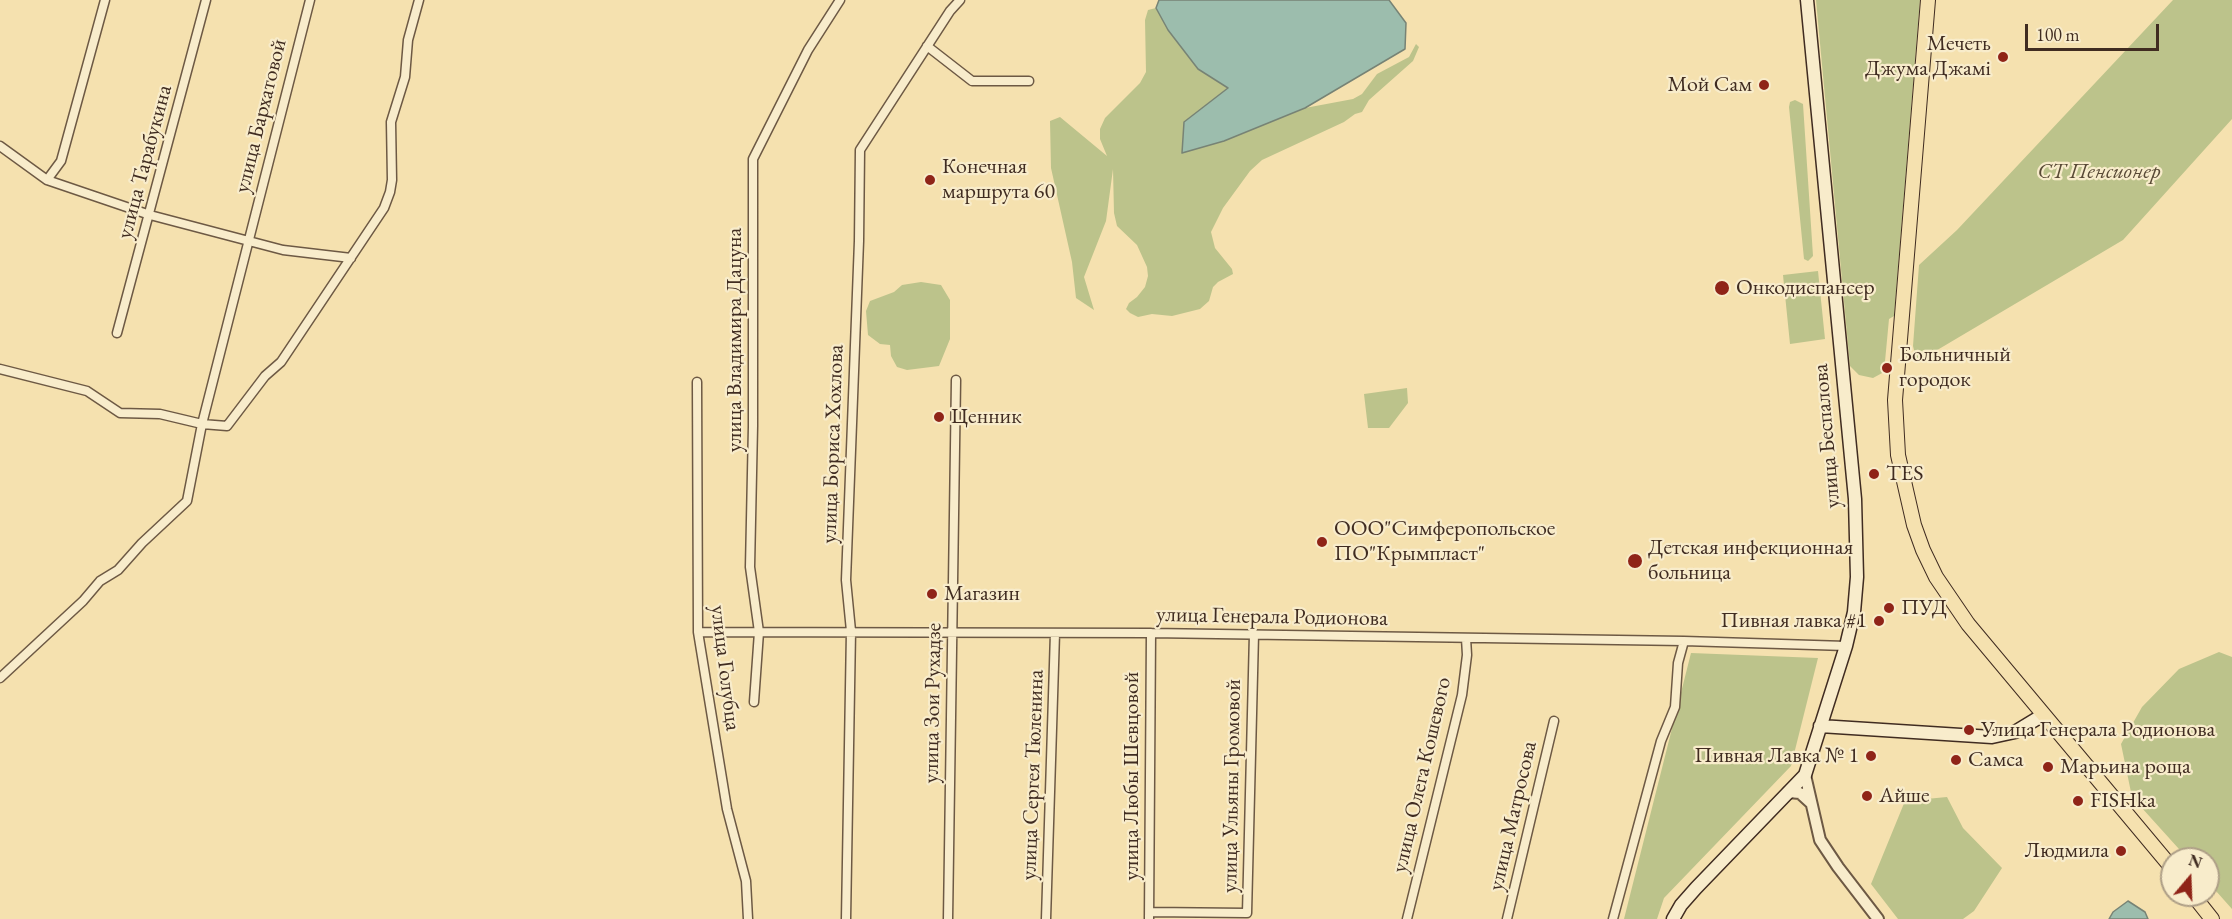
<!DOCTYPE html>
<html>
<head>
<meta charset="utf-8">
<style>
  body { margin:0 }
  #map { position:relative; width:2232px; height:919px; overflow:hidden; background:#f5e1af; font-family:"EB Garamond",serif }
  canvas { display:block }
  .north { position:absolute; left:2160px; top:847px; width:60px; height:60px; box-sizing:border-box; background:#f8eccb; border:2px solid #ae9f87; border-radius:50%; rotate:19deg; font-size:16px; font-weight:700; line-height:24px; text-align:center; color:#402c21 }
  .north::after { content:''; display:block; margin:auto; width:21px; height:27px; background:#8f2418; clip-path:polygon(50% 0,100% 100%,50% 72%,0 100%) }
  .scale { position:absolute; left:2025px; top:24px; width:134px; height:27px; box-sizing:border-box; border:3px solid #402c21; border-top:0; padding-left:8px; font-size:18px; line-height:21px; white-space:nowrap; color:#402c21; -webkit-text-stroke:4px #f8eccb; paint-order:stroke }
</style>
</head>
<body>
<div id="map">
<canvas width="2232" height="919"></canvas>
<div class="north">N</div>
<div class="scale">100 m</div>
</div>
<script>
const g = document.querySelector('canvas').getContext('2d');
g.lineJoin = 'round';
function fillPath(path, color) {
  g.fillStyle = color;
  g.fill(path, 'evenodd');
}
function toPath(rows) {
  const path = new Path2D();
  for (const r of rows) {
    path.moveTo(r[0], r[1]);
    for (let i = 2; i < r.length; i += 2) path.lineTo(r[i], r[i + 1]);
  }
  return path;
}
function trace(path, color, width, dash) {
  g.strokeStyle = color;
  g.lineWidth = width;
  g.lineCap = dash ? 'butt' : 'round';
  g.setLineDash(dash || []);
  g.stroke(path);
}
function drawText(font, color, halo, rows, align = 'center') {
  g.font = font + ' "EB Garamond",serif';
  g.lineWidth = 4.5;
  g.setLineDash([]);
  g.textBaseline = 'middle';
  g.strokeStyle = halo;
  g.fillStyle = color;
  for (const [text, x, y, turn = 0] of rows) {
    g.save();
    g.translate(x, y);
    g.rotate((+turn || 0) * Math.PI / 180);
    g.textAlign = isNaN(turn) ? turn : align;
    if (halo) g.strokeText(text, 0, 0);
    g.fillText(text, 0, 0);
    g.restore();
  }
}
fillPath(toPath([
  [1816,0,1920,0,1894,316,1889,319,1884,372,1873,378,1859,375,1850,366],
  [2173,0,2232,0,2232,119,2123,240,1917,362,1913,346,1919,265,1957,230],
  [1156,8,1168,30,1198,69,1228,88,1184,122,1182,153,1224,141,1305,108,1353,99,1362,94,1377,74,1409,57,1416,44,1419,47,1413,61,1369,100,1362,112,1355,114,1344,122,1262,160,1250,171,1223,208,1211,232,1215,248,1232,269,1233,274,1218,282,1213,287,1209,301,1200,309,1172,316,1152,314,1138,317,1130,313,1126,309,1129,303,1137,297,1145,287,1148,276,1147,267,1137,245,1117,226,1114,213,1113,169,1106,221,1084,277,1094,310,1076,298,1072,262,1051,168,1050,121,1060,117,1107,156,1100,139,1100,129,1105,118,1140,83,1146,72,1145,20,1148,10],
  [1795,100,1803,104,1813,256,1808,261,1804,259,1789,107,1790,102],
  [1818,271,1825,339,1790,344,1783,275],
  [921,282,941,285,950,300,950,339,939,366,907,370,897,367,891,356,890,345,880,344,868,335,866,311,870,301,894,292,902,285],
  [1407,388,1408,403,1389,428,1368,428,1364,394],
  [2219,652,2232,657,2232,909,2208,882,2208,859,2188,859,2132,797,2121,744,2142,707,2179,669],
  [1691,653,1818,658,1791,766,1664,898,1657,919,1624,919],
  [1947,797,1963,828,2002,868,1974,911,1963,919,1898,919,1871,884,1905,801]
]), '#bcc38b');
const water = toPath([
  [1159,0,1389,0,1406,23,1405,49,1305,108,1224,141,1182,153,1184,122,1228,88,1198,69,1168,30,1156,8,1159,0],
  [2128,901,2145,912,2148,919,2109,919,2113,912,2128,901]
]);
fillPath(water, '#9cbdad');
trace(water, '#778375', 1.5);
const minor = toPath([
  [927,46,972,81,1029,81],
  [0,146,47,180,150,215,283,250,351,258],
  [47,180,61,161,105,0],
  [117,333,206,0],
  [0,369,87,391,120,413,160,414,202,424,310,0],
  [697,382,698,632,727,809,746,881,748,919],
  [698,632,1151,633,1684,641,1846,646],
  [0,678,83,601,100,581,118,570,142,543,187,501,202,424,227,426,265,376,281,362,384,208,390,192,392,180,391,122,405,77,408,40,419,0],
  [754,702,759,632,750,567,753,426,753,159,808,50,840,0],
  [1150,912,1247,913,1254,634],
  [846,919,851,631,846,580,859,241,860,150,950,11,960,0],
  [948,919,956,380],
  [1046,919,1055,633],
  [1149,919,1151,633],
  [1407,919,1462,695,1467,655,1466,638],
  [1507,919,1554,721],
  [1613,919,1661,741,1675,707,1678,663,1684,641]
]);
const tertiary = toPath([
  [1805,775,1820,840,1838,867,1878,919],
  [1788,792,1800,793,1811,803]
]);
const secondary = toPath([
  [1820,726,1992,737,2015,732,2043,715],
  [1673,919,1681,905,1696,888,1805,775,1846,646,1854,612,1857,577,1855,499,1807,0]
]);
const primary = toPath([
  [1928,0,1895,400,1898,455,1914,525,1923,550,1936,577,1968,624,2172,868],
  [2193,895,2212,919]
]);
trace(minor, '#6d5944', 11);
trace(tertiary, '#6d5944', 14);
trace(secondary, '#402c21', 15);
trace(primary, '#402c21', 16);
trace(minor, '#f8eccb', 8);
trace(tertiary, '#f8eccb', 10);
trace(secondary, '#f8eccb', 12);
trace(primary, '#f5e1af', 14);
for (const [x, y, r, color] of [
  [2003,57,6,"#8f2418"],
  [1764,85,6,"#8f2418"],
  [930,180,6,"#8f2418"],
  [1722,288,8,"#8f2418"],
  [1887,368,6,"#8f2418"],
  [939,417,6,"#8f2418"],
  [1874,474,6,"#8f2418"],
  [1322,542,6,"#8f2418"],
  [1635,561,8,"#8f2418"],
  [932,594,6,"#8f2418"],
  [1889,608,6,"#8f2418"],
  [1879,621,6,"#8f2418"],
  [1969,730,6,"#8f2418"],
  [1871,756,6,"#8f2418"],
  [1956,760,6,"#8f2418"],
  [2048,767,6,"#8f2418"],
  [1867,796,6,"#8f2418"],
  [2078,801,6,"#8f2418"],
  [2121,851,6,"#8f2418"]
]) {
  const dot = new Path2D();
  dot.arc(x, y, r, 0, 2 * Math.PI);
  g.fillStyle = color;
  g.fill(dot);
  trace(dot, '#f8eccb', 2);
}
drawText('22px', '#402c21', '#f8eccb', [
  ["Мечеть",1991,44,"right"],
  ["Джума Джамі",1991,69,"right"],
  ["Мой Сам",1752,85,"right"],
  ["Конечная",942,167],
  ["маршрута 60",942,192],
  ["Онкодиспансер",1736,288],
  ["Больничный",1899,355],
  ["городок",1899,380],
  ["Ценник",951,417],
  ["TES",1886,474],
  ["ООО\"Симферопольское",1334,529],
  ["ПО\"Крымпласт\"",1334,554],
  ["Детская инфекционная",1648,548],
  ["больница",1648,573],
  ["Магазин",944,594],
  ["ПУД",1901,608],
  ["Пивная лавка #1",1867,621,"right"],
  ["Улица Генерала Родионова",1981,730],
  ["Пивная Лавка № 1",1859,756,"right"],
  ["Самса",1968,760],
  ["Марьина роща",2060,767],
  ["Айше",1879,796],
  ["FISHka",2090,801],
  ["Людмила",2109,851,"right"]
], 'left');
drawText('22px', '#402c21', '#f8eccb', [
  ["улица Бархатовой",261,116,-76],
  ["улица Тарабукина",145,162,-75],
  ["улица Владимира Дацуна",735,340,-90],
  ["улица Беспалова",1827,436,-95],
  ["улица Бориса Хохлова",833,444,-88],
  ["улица Генерала Родионова",1272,617,1],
  ["улица Голубца",725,668,83],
  ["улица Зои Рухадзе",933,703,-89],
  ["улица Сергея Тюленина",1033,775,-88],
  ["улица Олега Кошевого",1422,775,-77],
  ["улица Любы Шевцовой",1132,776,-90],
  ["улица Ульяны Громовой",1232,786,-89],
  ["улица Матросова",1513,816,-77]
]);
drawText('italic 22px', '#594a36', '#f8eccb', [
  ["СТ Пенсионер",2099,172]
]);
</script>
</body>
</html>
